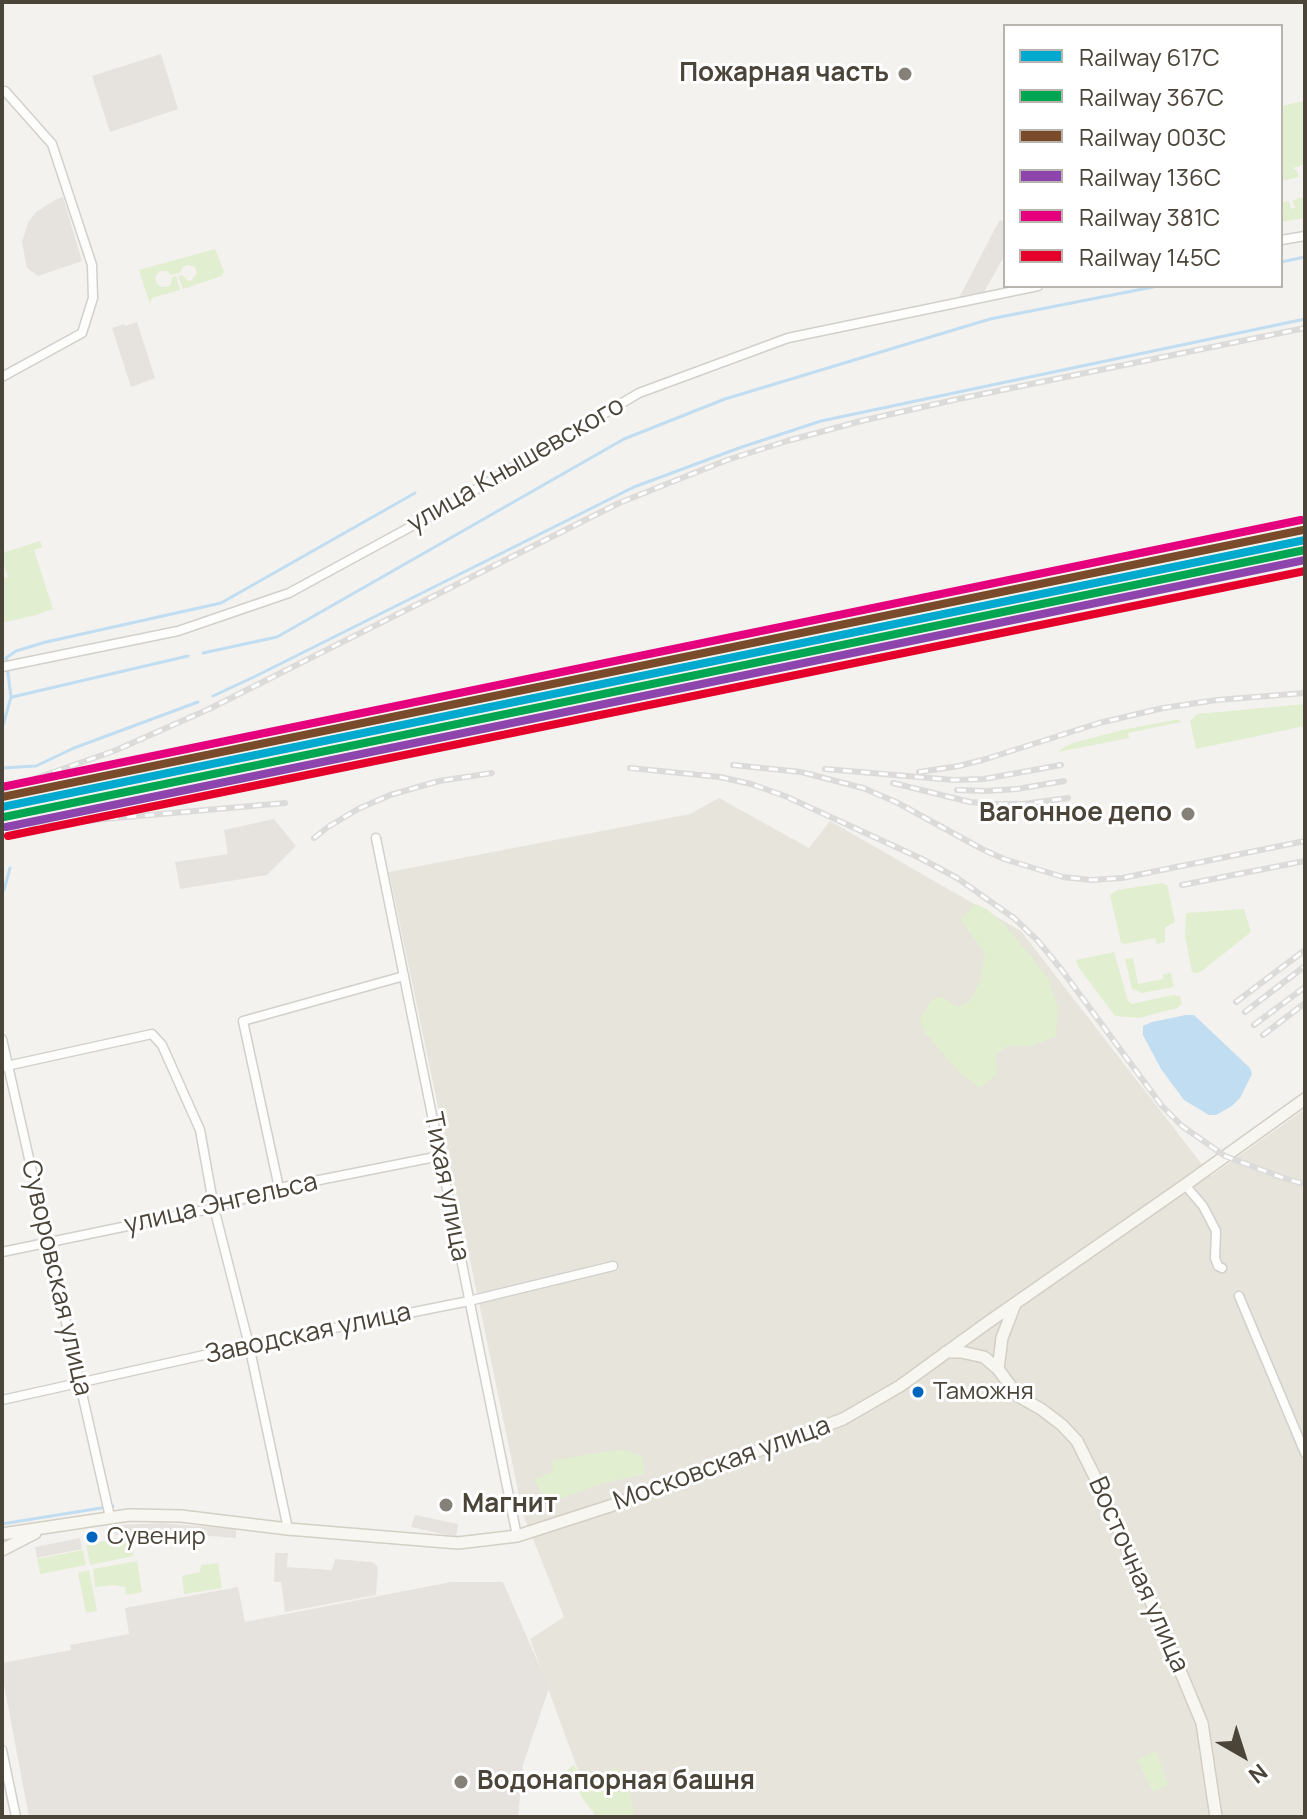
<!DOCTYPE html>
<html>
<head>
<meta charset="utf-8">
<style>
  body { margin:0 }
  #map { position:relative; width:1307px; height:1819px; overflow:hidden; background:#f4f2ee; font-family:Manrope,sans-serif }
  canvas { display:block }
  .frame { position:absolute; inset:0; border:4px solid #4b4439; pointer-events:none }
  .legend { position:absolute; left:1003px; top:24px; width:280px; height:264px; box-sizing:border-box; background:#fff; border:2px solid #b7b4b0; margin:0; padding:10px 14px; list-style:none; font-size:24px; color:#4b4439 }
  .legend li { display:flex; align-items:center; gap:16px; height:40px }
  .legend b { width:40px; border:2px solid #b7b4b0 }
  .north { position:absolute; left:1203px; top:1715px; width:80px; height:80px; -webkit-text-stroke:6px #fff; paint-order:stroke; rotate:141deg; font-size:22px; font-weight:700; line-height:32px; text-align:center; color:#4b4439 }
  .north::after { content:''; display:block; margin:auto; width:28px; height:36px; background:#4b4439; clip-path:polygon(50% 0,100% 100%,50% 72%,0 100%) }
</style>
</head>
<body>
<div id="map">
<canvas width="1307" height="1819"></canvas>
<div class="frame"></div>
<ul class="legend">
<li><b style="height:10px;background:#00a9ce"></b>Railway 617C</li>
<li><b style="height:10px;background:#00a651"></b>Railway 367С</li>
<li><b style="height:10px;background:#7a4b2a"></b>Railway 003С</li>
<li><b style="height:10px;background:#8e44ad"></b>Railway 136С</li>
<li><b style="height:10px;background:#e5007d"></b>Railway 381С</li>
<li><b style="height:10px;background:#e4002b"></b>Railway 145С</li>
</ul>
<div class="north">N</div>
</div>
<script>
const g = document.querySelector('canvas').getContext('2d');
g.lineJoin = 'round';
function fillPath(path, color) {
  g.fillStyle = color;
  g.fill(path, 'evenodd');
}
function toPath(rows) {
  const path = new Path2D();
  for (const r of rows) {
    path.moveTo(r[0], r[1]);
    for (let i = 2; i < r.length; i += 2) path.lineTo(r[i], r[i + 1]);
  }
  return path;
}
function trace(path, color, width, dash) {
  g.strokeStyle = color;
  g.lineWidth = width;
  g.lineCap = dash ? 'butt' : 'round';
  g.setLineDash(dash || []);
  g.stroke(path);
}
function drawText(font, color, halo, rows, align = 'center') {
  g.font = font + ' Manrope,sans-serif';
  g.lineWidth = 6;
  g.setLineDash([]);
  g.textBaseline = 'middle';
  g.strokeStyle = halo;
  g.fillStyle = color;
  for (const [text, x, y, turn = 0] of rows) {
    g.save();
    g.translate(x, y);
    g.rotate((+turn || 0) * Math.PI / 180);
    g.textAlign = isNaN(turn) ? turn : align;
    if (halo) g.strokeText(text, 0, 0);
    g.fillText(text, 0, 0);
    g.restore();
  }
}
fillPath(toPath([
  [719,798,809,848,830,821,1021,931,1211,1176,1305,1109,1305,1817,595,1817,530,1639,564,1617,523,1514,389,872,690,814]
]), '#e7e4dc');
fillPath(toPath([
  [161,54,178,109,110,132,92,76],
  [63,197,82,261,38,276,27,268,22,242,28,223,36,212,55,200],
  [451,1582,503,1582,549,1688,523,1765,518,1817,29,1817,2,1674,2,1663,71,1650,70,1645,129,1634,125,1608,238,1587,245,1622]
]), '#e6e2de');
fillPath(toPath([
  [1305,101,1305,164,1293,168,1297,171,1299,177,1281,181,1281,106],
  [1305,197,1305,218,1281,222,1281,202,1289,201,1291,209,1296,207,1294,206,1293,200],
  [215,249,224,271,222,276,183,289,178,276,182,275,188,281,192,280,197,273,194,266,187,265,182,268,180,273,171,275,167,271,160,271,155,277,157,284,161,287,166,287,171,285,172,277,176,276,180,290,152,298,150,304,139,270],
  [40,541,42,547,34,550,53,609,36,615,2,623,2,579,8,577,2,559,2,553],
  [1305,704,1305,726,1196,749,1190,721,1197,714],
  [1174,720,1179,720,1181,722,1128,733,1129,738,1058,752,1066,746,1073,743,1122,730],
  [1162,883,1167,885,1168,888,1175,922,1165,928,1165,942,1157,944,1155,938,1125,944,1121,943,1110,895,1118,890],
  [975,904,987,909,1006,926,1048,978,1058,1008,1056,1036,1032,1046,1008,1046,996,1054,997,1074,980,1088,958,1071,925,1033,920,1018,932,1000,940,996,958,1007,970,1001,980,980,985,954,961,919],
  [1244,909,1251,932,1202,971,1197,973,1192,972,1185,936,1186,913],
  [1114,952,1128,1001,1132,1004,1173,995,1180,996,1182,1004,1177,1008,1139,1018,1115,1016,1079,968,1076,960],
  [1133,958,1138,984,1163,979,1163,974,1171,973,1174,987,1142,993,1132,989,1125,959],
  [625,1450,642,1456,645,1474,604,1483,552,1501,543,1499,535,1479,553,1472,552,1461,594,1453],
  [130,1535,134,1556,90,1565,86,1545],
  [83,1550,86,1565,40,1574,37,1559],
  [137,1561,142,1592,126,1595,125,1587,114,1585,95,1587,93,1569],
  [218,1563,222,1588,184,1594,182,1576,200,1572,201,1565],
  [89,1570,97,1611,86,1613,78,1573],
  [1156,1751,1168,1785,1153,1792,1137,1760],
  [574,1765,580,1776,586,1778,619,1768,629,1788,635,1817,597,1817,583,1799,567,1770]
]), '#e1eecf');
fillPath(toPath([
  [1005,220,1005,255,984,292,960,296,999,221],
  [137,322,155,378,131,387,112,328,124,324,125,326],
  [274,819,296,846,267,875,180,889,175,862,228,854,224,830],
  [415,1515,458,1524,456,1537,411,1527],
  [161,1523,236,1529,236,1538,159,1532,115,1535,115,1525],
  [80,1538,82,1549,37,1558,35,1547],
  [275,1553,288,1553,287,1567,332,1570,335,1559,372,1562,378,1567,376,1595,285,1612,281,1582,274,1582]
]), '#e6e3df');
fillPath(toPath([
  [1186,1015,1194,1015,1250,1068,1252,1074,1240,1098,1232,1106,1216,1115,1209,1115,1184,1100,1161,1069,1143,1035,1143,1026,1152,1022]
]), '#c0ddf1');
trace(toPath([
  [1281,262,1305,257],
  [203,653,277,637,624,439,725,399,990,319,1158,286],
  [213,696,256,676,634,487,739,448,821,421,1305,319],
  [12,697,188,656],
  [2,729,11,697,6,658,16,651,46,642,221,603,415,493],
  [2,768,36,766,74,748,198,702],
  [4,890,10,868],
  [2,1524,113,1506]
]), '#c0ddf1', 3);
const street = toPath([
  [2,92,5,91,52,144,92,265,93,298,82,333,2,377],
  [1281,240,1305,236],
  [2,667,178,631,289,593,436,513,639,393,788,338,1038,286],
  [376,838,517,1536],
  [2,1039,110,1517],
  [2,1067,152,1034,162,1045,200,1130,214,1208,249,1345,288,1529],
  [1185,1185,1203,1206,1216,1231,1215,1258,1218,1266,1222,1268],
  [279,1188,243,1021,404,976],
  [2,1252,214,1208,279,1188,440,1156],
  [1239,1296,1305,1453],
  [2,1400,249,1345,469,1301,613,1266],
  [2,1750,16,1817]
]);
const secondary = toPath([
  [946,1352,961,1352,984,1357,998,1369,1018,1396,1041,1409,1062,1425,1077,1441,1097,1481,1156,1613,1202,1723,1216,1817],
  [998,1369,1002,1338,1015,1304],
  [2,1534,129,1515,181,1516,288,1529,458,1543,517,1536,610,1506,843,1419,900,1386,987,1323,1185,1185,1305,1099],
  [2,1550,35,1533]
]);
trace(street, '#d2d0cb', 11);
trace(secondary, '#d3cfc5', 14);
trace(street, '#fdfdfc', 8);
trace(secondary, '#f7f6f1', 11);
const rail = toPath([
  [733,765,801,772,863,788,896,802,982,849,1004,859,1063,877,1091,880,1122,878,1305,841],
  [630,768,720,777,751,784,785,796,920,858,957,878,1014,918,1038,941,1061,969,1162,1106,1182,1126,1225,1156,1286,1179,1305,1184],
  [825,769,954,780,984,779,1061,765],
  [919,772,959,766,986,759,1099,723,1163,708,1217,700,1305,693],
  [893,783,970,802,995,804,1023,804,1068,798],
  [2,790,114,751,209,709,619,503,727,460,787,441,861,421,958,399,1305,328],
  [957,790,986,791,1017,789,1064,781],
  [2,831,105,819,285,803],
  [314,838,328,827,358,809,390,795,439,781,492,773],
  [1182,885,1305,861],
  [1236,1002,1305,950],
  [1245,1012,1305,966],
  [1254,1025,1305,987],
  [1263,1035,1305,1003]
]);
trace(rail, '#dbdbda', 6);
trace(rail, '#fff', 3, [9]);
trace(toPath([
  [2,807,1305,540]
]), '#00a9ce', 8);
trace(toPath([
  [4,817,1305,550]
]), '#00a651', 8);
trace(toPath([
  [2,797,1303,530]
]), '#7a4b2a', 8);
trace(toPath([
  [6,827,1305,560]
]), '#8e44ad', 8);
trace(toPath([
  [2,787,1301,520]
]), '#e5007d', 8);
trace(toPath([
  [8,836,1305,571]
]), '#e4002b', 8);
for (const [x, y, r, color] of [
  [905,74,8,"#868178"],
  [1188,814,8,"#868178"],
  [918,1392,7,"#0065bd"],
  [446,1505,8,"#868178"],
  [92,1537,7,"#0065bd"],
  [461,1782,8,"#868178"]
]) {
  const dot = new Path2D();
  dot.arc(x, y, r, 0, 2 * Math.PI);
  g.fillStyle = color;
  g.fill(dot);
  trace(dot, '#fff', 3);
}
drawText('24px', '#4b4439', '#fff', [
  ["Таможня",933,1392],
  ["Сувенир",107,1537]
], 'left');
drawText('bold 26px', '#4b4439', '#fff', [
  ["Пожарная часть",889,74],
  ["Вагонное депо",1172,814],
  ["Магнит",462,1505,"left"],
  ["Водонапорная башня",477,1782,"left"]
], 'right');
drawText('26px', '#4b4439', '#fff', [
  ["улица Кнышевского",516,465,-30],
  ["Тихая улица",446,1187,79],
  ["улица Энгельса",221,1204,-13],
  ["Суворовская улица",56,1278,77],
  ["Заводская улица",308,1334,-12],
  ["Московская улица",722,1464,-20],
  ["Восточная улица",1138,1575,66]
]);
</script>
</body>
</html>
